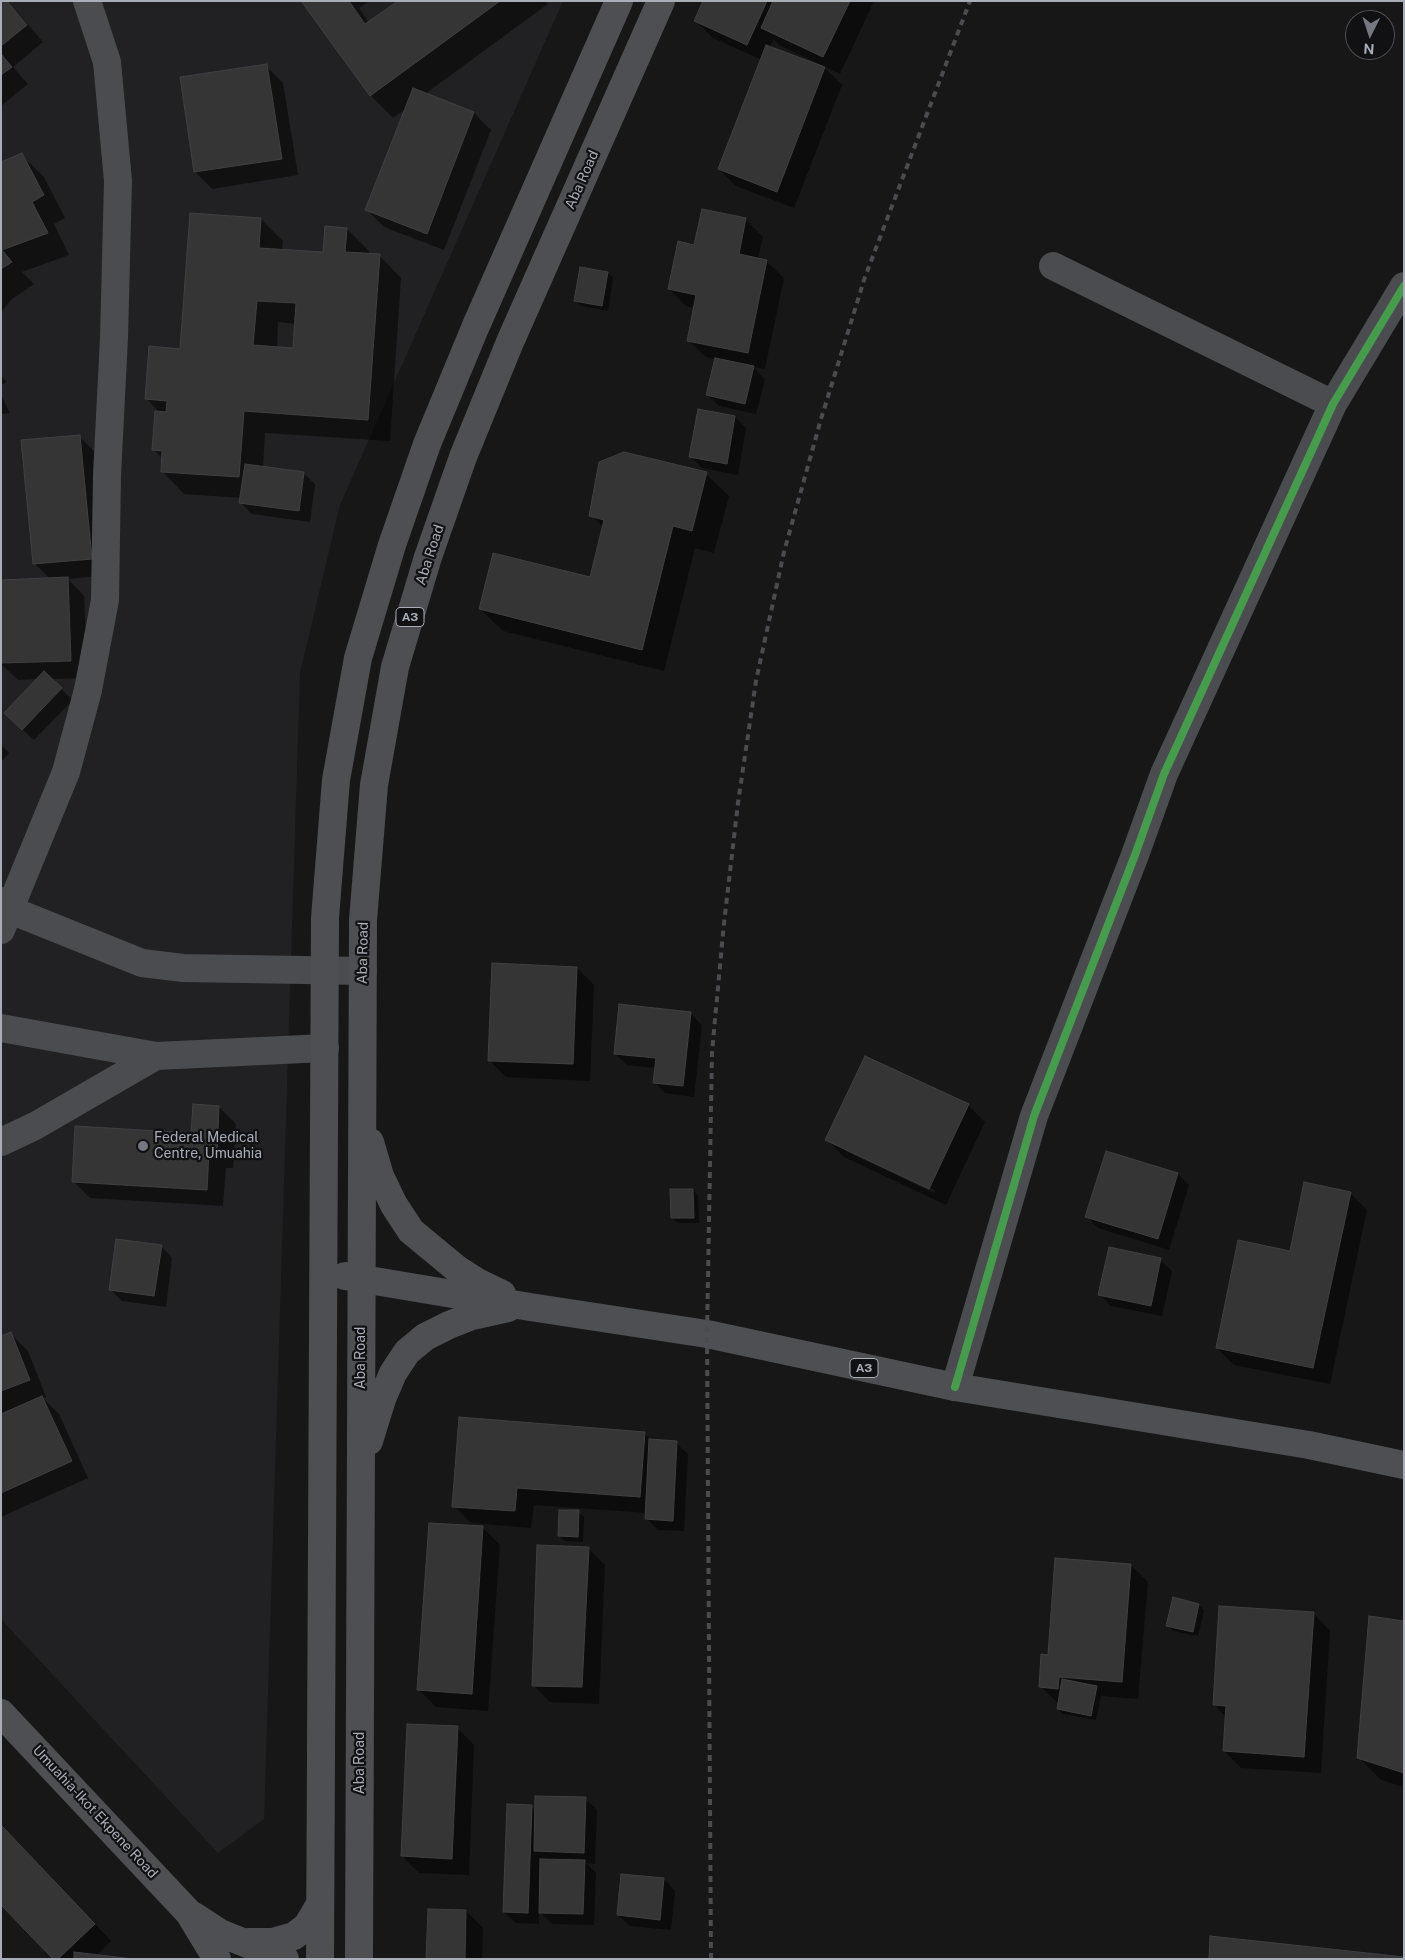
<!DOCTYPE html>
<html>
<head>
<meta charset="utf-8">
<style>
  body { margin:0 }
  #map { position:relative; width:1405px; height:1960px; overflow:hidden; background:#171717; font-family:"Public Sans",sans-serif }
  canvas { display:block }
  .frame { position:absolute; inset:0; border:2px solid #a8adb8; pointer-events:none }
  .north { position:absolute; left:1345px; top:10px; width:50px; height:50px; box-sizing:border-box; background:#111113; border:1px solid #4d4f55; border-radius:50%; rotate:184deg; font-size:14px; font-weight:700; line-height:20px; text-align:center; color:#a8adb8 }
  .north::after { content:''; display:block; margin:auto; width:18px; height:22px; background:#757880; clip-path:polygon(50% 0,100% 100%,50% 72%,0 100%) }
</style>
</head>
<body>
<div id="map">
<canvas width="1405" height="1960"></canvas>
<div class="frame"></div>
<div class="north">N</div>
</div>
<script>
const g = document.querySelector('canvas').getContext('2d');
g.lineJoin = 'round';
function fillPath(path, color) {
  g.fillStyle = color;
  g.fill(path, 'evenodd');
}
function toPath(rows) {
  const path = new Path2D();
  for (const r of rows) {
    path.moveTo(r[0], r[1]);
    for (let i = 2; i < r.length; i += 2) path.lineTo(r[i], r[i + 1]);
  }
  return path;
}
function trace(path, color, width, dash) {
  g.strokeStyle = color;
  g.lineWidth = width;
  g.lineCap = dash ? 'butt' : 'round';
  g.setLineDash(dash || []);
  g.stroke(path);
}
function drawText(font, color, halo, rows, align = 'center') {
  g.font = font + ' "Public Sans",sans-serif';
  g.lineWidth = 4.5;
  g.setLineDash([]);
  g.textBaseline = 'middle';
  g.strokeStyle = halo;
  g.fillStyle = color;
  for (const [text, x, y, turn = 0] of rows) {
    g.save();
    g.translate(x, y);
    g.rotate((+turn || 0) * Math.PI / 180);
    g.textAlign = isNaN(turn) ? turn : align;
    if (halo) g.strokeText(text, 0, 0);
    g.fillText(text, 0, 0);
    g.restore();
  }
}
fillPath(toPath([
  [1,1,563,1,340,505,300,673,264,1819,218,1853,1,1619]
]), '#212123');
fillPath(toPath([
  [1,1,8,1,43,42,13,67,28,84,1,106],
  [302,1,369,1,359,8,369,23,401,1,545,1,548,4,425,94,474,113,491,130,444,250,384,227,367,210,407,108,393,118,371,96],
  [705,1,874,1,840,74,779,45,774,39,770,47,825,68,842,85,794,208,736,186,719,169,762,60,713,38,696,21],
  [266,66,283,83,298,175,212,189,195,172],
  [21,155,44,177,65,218,54,224,69,255,22,272,34,284,11,300,1,312,1,163],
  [261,219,283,241,282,250,324,253,347,229,369,251,369,255,379,255,401,278,390,441,265,433,263,468,303,473,315,484,310,522,252,514,240,502,241,498,184,494,162,471,163,459,153,449,160,413,146,398,181,350],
  [278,322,296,324,294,349,277,348],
  [746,220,763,237,758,259,766,261,784,278,765,369,753,367,765,379,756,414,719,406,707,394,716,359,706,357,688,340,695,308,686,306,669,289,695,246],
  [608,273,613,278,608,311,581,306,576,301],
  [1,376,7,382,1,385],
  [1,395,10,413,1,414],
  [735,417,746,428,738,475,702,468,691,457],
  [79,436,96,453,108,575,68,579,84,596,88,678,50,679,73,700,34,740,5,713,38,679,18,680,1,664,1,581,50,579,34,563],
  [706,474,729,496,714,553,695,548,664,671,503,631,480,609,591,579,604,528,591,515],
  [1,745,9,753,1,762],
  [577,968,594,985,590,1081,506,1077,489,1060],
  [690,1013,702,1025,694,1097,665,1093,654,1082,656,1068,627,1065,615,1054],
  [968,1105,985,1122,946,1205,844,1157,827,1140],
  [845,1148,935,1190,934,1193,845,1151],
  [219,1107,236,1124,233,1168,226,1168,223,1206,90,1198,73,1181,193,1135],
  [1106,1152,1178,1174,1189,1185,1169,1250,1098,1228,1087,1217],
  [693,1190,698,1195,699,1223,678,1223,672,1218],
  [1350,1193,1367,1210,1330,1384,1234,1365,1217,1348,1291,1252],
  [161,1246,172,1258,166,1307,122,1301,110,1289],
  [1160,1260,1172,1271,1162,1316,1111,1306,1100,1295],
  [11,1334,28,1351,46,1397,43,1398,59,1414,88,1478,1,1517,1,1337],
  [644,1433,652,1441,676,1443,688,1454,684,1531,658,1530,647,1519,647,1513,534,1505,531,1528,471,1523,454,1506],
  [578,1512,584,1517,583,1542,565,1541,559,1536],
  [483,1528,500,1545,488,1711,436,1707,419,1690],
  [588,1548,605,1565,599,1704,550,1702,533,1685],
  [1131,1565,1148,1582,1138,1699,1101,1696,1096,1720,1063,1714,1058,1709,1059,1704,1040,1686,1049,1656],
  [1199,1605,1204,1610,1198,1636,1173,1631,1167,1625],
  [1313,1613,1330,1631,1321,1773,1241,1768,1224,1751,1226,1717,1214,1704],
  [1404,1622,1404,1787,1381,1780,1358,1757],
  [457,1728,474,1745,469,1875,419,1873,402,1856],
  [585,1799,597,1810,595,1864,586,1863,596,1873,594,1925,552,1924,539,1911,539,1924,516,1923,504,1912,531,1806,536,1811],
  [16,1841,111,1941,96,1956,122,1959,55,1959],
  [664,1879,675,1891,671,1930,630,1926,618,1915],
  [466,1911,483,1928,482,1959,428,1959]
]), '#0007');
const building = toPath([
  [1,1,7,1,27,25,1,46,1,1],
  [301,1,349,1,365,24,398,1,500,1,370,96,301,1],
  [703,1,767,1,747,45,694,21,703,1],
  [773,1,850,1,823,57,761,28,773,1],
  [766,45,825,67,777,192,718,169,766,45],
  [1,54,12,67,1,75,1,54],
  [267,64,282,159,194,172,180,77,267,64],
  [413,88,474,112,427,234,365,210,413,88],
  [22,153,44,195,32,202,48,233,2,250,12,262,1,269,1,162,22,153],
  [702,209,746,218,739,254,767,260,748,353,687,341,696,295,668,289,678,241,694,245,702,209],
  [190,213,261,218,259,248,323,252,325,226,347,228,345,252,380,254,368,420,244,411,239,477,161,472,162,451,152,450,155,411,166,412,167,401,145,399,149,346,180,349,190,213],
  [257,301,296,303,293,348,253,345,257,301],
  [580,267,608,272,602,306,574,301,580,267],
  [715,358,754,366,745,404,706,395,715,358],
  [698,409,735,416,727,464,689,457,698,409],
  [80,435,92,559,33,564,21,440,80,435],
  [624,452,707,472,692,531,673,526,642,650,479,609,493,553,590,577,604,520,589,516,599,462,624,452],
  [245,464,304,472,299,511,239,503,245,464],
  [68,577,71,661,1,663,1,580,68,577],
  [44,671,62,688,22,730,4,713,44,671],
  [492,963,577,967,573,1064,488,1061,492,963],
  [619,1004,691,1012,683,1086,653,1083,656,1058,614,1054,619,1004],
  [865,1056,969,1104,929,1189,825,1140,865,1056],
  [193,1104,219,1106,217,1152,209,1151,207,1190,72,1182,75,1126,191,1133,193,1104],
  [1106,1151,1178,1173,1158,1239,1085,1217,1106,1151],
  [1304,1182,1351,1192,1313,1368,1216,1348,1238,1240,1290,1251,1304,1182],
  [670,1189,693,1189,694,1218,671,1218,670,1189],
  [116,1239,162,1245,154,1296,109,1290,116,1239],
  [1109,1247,1161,1258,1151,1306,1098,1295,1109,1247],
  [11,1332,30,1380,1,1391,1,1336,11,1332],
  [42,1396,72,1461,1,1493,1,1414,42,1396],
  [459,1417,645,1432,640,1497,517,1488,515,1511,452,1507,459,1417],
  [649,1439,677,1441,673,1521,645,1519,649,1439],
  [559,1510,579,1510,578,1537,558,1536,559,1510],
  [429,1523,483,1526,472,1694,417,1690,429,1523],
  [537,1545,589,1547,582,1687,532,1686,537,1545],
  [1055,1558,1131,1564,1122,1682,1059,1677,1058,1689,1039,1687,1041,1654,1048,1655,1055,1558],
  [1173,1597,1199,1604,1193,1632,1166,1626,1173,1597],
  [1219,1606,1314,1612,1304,1757,1223,1751,1226,1706,1213,1705,1219,1606],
  [1369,1616,1404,1621,1404,1773,1357,1758,1369,1616],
  [1062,1679,1097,1686,1091,1716,1057,1709,1062,1679],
  [407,1724,458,1726,452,1859,401,1856,407,1724],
  [535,1796,586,1797,584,1853,534,1851,535,1796],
  [507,1804,532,1805,528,1913,503,1912,507,1804],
  [1,1825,95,1924,58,1959,53,1959,1,1905,1,1825],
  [540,1859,585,1860,583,1914,539,1913,540,1859],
  [621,1874,664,1878,660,1920,617,1915,621,1874],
  [428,1909,466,1910,465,1959,426,1959,428,1909],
  [1210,1936,1404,1957,1404,1959,1209,1959,1210,1936],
  [74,1952,134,1959,74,1959,74,1952]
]);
fillPath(building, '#353536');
trace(building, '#3f4043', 1);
trace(toPath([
  [1053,266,1333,404],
  [1,901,8,909,142,963,183,968,363,971],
  [1,930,66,772,88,690,105,600,107,475,114,338,118,181,107,62,87,1],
  [1,1028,156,1056,325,1048],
  [1,1142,35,1126,156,1056],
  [955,1387,1034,1116,1135,855,1164,774,1333,404,1404,286]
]), '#4b4c50', 28);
trace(toPath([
  [370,1142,380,1176,394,1205,411,1231,457,1269,479,1283,502,1294],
  [345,1276,530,1307,707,1334,955,1387,1309,1445,1404,1465],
  [369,1441,382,1399,393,1373,407,1352,425,1337,449,1325,472,1316,508,1308],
  [1,1713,189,1913,217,1959],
  [194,1916,220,1933,285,1959],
  [248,1942,273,1942,294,1936,307,1926,320,1904],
  [320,1959,325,918,336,780,358,658,392,545,427,444,475,328,619,1],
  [359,1959,363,920,374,785,395,667,428,557,463,457,510,342,661,1]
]), '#4d4f52', 28);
trace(toPath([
  [711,1959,707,1334,712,1052,724,923,738,803,756,681,784,552,821,419,865,277,970,1]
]), '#4b4c4f', 4, [6, 5]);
trace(toPath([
  [955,1387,1034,1116,1135,855,1164,774,1333,404,1404,286]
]), '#469c4c', 8);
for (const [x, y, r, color] of [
  [143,1146,6,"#757880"]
]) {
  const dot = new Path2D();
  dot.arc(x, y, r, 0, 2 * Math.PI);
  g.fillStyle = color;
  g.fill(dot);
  trace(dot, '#111113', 2);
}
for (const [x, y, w] of [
  [410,617,28],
  [864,1368,28]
]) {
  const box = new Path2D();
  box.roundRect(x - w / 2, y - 9.5, w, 19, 4);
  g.fillStyle = '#111113';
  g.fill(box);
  trace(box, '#a8adb8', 1);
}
drawText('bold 12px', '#a8adb8', null, [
  ["A3",410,617],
  ["A3",864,1368]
]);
drawText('14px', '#a8adb8', '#111113', [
  ["Aba Road",582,180,-66],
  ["Aba Road",430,555,-72],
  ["Aba Road",363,953,-89],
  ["Aba Road",361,1358,-90],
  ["Aba Road",360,1763,-90],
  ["Umuahia-Ikot Ekpene Road",95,1812,47]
]);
drawText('14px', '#a8adb8', '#111113', [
  ["Federal Medical",154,1138],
  ["Centre, Umuahia",154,1154]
], 'left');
</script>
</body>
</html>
